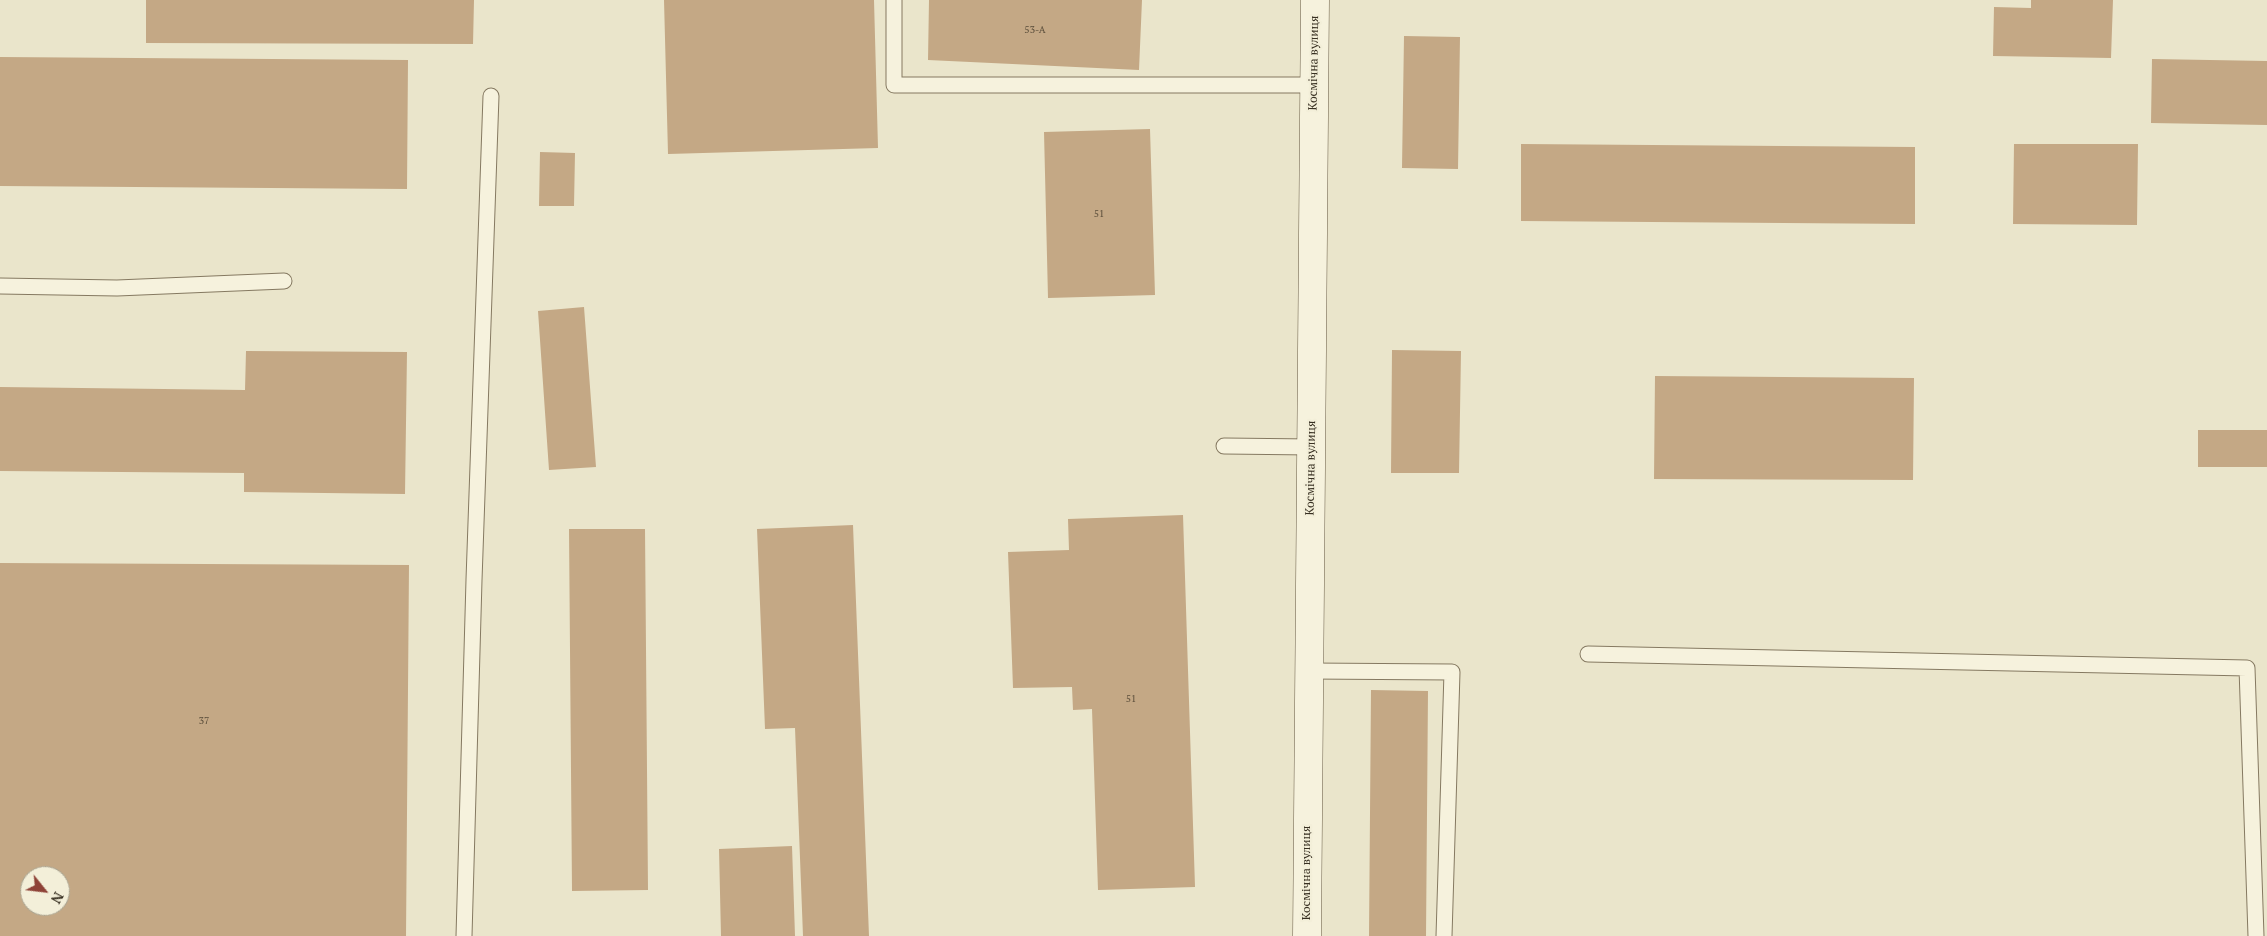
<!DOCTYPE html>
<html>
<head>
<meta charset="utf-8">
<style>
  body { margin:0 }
  #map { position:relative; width:2267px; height:936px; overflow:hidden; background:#eae5cb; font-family:"PT Serif",serif }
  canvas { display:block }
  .north { position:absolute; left:20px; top:866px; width:50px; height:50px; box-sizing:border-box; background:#f3efd9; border:1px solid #a8a390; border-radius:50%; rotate:119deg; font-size:14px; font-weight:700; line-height:20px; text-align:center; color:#383022 }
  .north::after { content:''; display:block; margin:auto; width:18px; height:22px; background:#8e4237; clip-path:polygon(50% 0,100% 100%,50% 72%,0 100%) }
</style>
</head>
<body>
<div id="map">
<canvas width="2267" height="936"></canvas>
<div class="north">N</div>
</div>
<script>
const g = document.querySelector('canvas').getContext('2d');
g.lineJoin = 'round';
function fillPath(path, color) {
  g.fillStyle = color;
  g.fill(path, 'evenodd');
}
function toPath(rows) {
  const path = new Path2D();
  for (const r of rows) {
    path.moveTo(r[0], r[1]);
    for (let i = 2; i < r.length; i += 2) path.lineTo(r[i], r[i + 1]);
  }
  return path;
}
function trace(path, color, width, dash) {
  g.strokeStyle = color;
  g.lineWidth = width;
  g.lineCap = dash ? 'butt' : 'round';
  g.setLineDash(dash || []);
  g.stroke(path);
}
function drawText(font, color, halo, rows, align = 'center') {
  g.font = font + ' "PT Serif",serif';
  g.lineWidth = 4.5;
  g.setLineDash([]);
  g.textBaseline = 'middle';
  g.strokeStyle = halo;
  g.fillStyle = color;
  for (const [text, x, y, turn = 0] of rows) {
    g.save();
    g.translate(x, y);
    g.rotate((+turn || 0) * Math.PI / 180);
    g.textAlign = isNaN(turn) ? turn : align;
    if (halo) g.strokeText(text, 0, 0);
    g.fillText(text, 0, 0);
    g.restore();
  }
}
fillPath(toPath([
  [146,0,474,0,473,44,146,43],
  [664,0,874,0,878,148,668,154],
  [929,0,1142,0,1139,70,928,60],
  [2031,0,2113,0,2111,58,1993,56,1994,7,2031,8],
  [1404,36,1460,37,1458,169,1402,168],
  [0,57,408,60,407,189,0,186],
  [2152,59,2267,61,2267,125,2151,123],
  [1150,129,1155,295,1048,298,1044,132],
  [1521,144,1915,147,1915,224,1521,221],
  [2014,144,2138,144,2137,225,2013,224],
  [540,152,575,153,574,206,539,206],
  [584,307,596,467,549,470,538,311],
  [1392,350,1461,351,1459,473,1391,473],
  [246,351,407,352,405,494,244,492,244,473,0,471,0,387,245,390],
  [1655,376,1914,378,1913,480,1654,479],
  [2198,430,2267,430,2267,467,2198,467],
  [1183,515,1195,887,1098,890,1092,709,1073,710,1072,687,1013,688,1008,552,1069,550,1068,519],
  [853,525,869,936,803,936,795,728,765,729,757,529],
  [569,529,645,529,648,890,572,891],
  [0,563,409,565,406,936,0,936],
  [30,876,60,876,60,906,30,906],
  [1371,690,1428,691,1426,936,1369,936],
  [792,846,795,936,721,936,719,849]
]), '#c4a885');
const service = toPath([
  [894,0,894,85,1314,85],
  [0,286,117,288,284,281],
  [1224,446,1312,447],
  [1588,654,2247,668,2256,936],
  [1309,671,1452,672,1444,936],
  [464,936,474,580,491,96]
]);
const secondary = toPath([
  [1307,936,1315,0]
]);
trace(service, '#857961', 17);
trace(secondary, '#675a44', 29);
trace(service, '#f6f2dd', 15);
trace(secondary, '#f6f2dd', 28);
drawText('10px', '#5b4e3b', null, [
  ["53-А",1035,30],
  ["51",1099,214],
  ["51",1131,699],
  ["37",204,721]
]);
drawText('12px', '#383022', '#f3efd9', [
  ["Космічна вулиця",1314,63,-89],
  ["Космічна вулиця",1311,468,-89],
  ["Космічна вулиця",1307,873,-90]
]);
</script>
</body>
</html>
